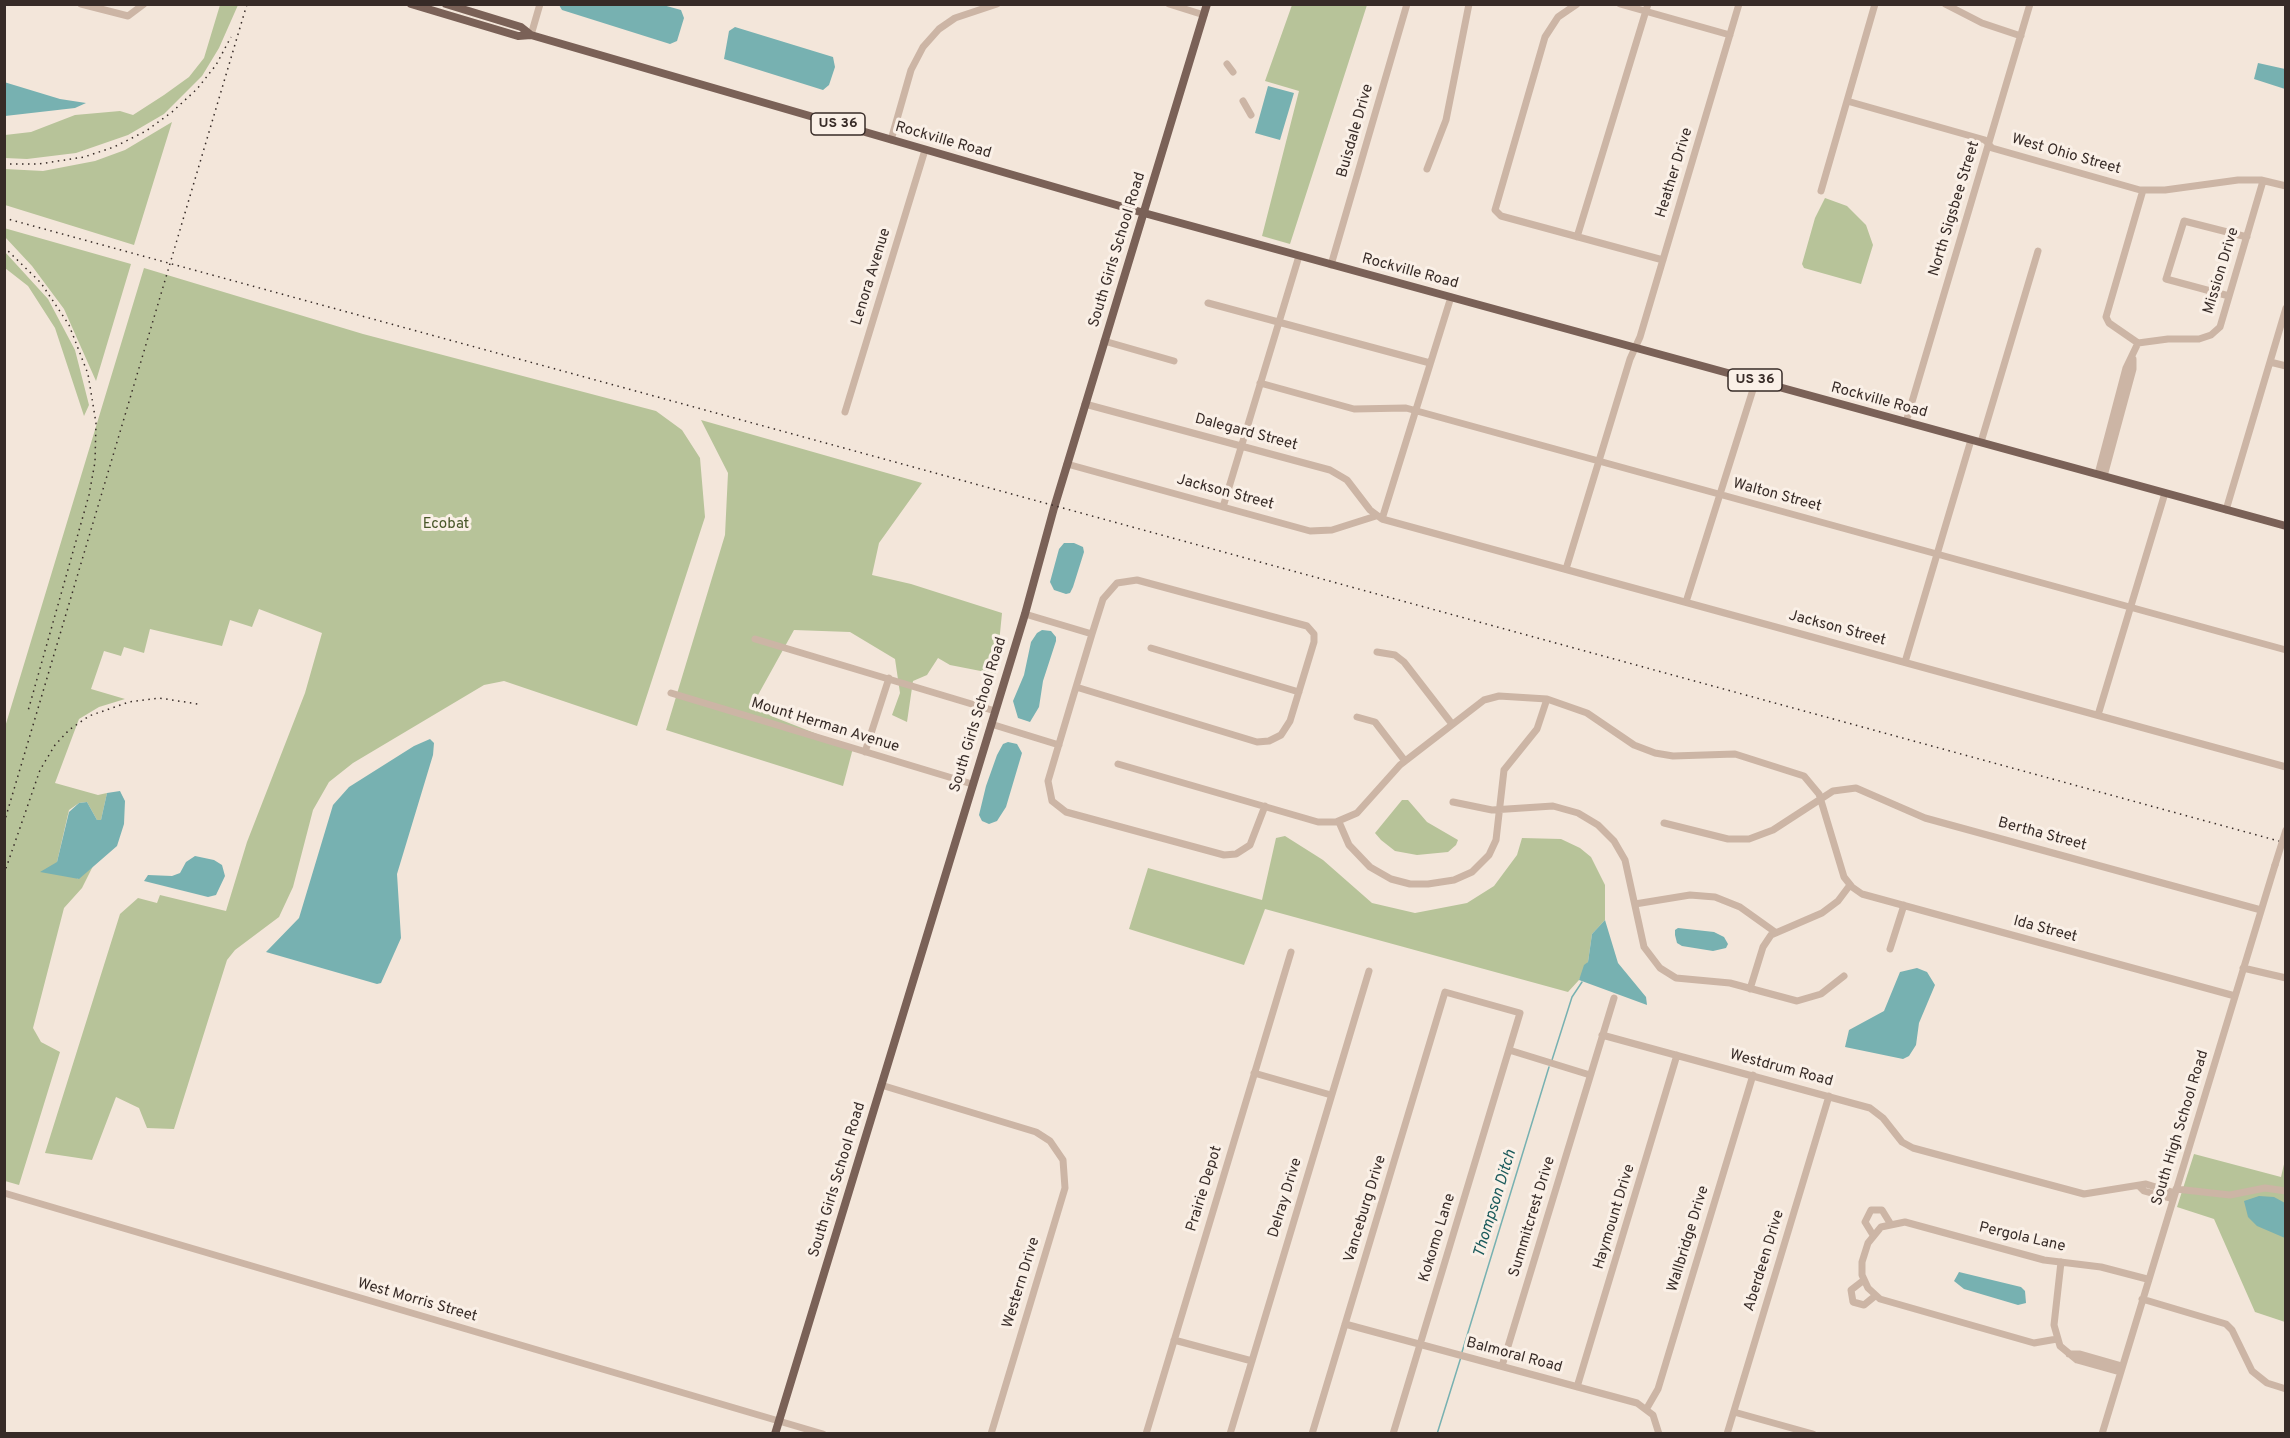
<!DOCTYPE html>
<html>
<head>
<meta charset="utf-8">
<style>
  body { margin:0 }
  #map { position:relative; width:2290px; height:1438px; overflow:hidden; background:#f3e6da; font-family:Overpass,sans-serif }
  canvas { display:block }
  .frame { position:absolute; inset:0; border:6px solid #372b27; pointer-events:none }
</style>
</head>
<body>
<div id="map">
<canvas width="2290" height="1438"></canvas>
<div class="frame"></div>
</div>
<script>
const g = document.querySelector('canvas').getContext('2d');
g.lineJoin = 'round';
function fillPath(path, color) {
  g.fillStyle = color;
  g.fill(path, 'evenodd');
}
function toPath(rows) {
  const path = new Path2D();
  for (const r of rows) {
    path.moveTo(r[0], r[1]);
    for (let i = 2; i < r.length; i += 2) path.lineTo(r[i], r[i + 1]);
  }
  return path;
}
function trace(path, color, width, dash) {
  g.strokeStyle = color;
  g.lineWidth = width;
  g.lineCap = dash ? 'butt' : 'round';
  g.setLineDash(dash || []);
  g.stroke(path);
}
function drawText(font, color, halo, rows, align = 'center') {
  g.font = font + ' Overpass,sans-serif';
  g.lineWidth = 6;
  g.setLineDash([]);
  g.textBaseline = 'middle';
  g.strokeStyle = halo;
  g.fillStyle = color;
  for (const [text, x, y, turn = 0] of rows) {
    g.save();
    g.translate(x, y);
    g.rotate((+turn || 0) * Math.PI / 180);
    g.textAlign = isNaN(turn) ? turn : align;
    if (halo) g.strokeText(text, 0, 0);
    g.fillText(text, 0, 0);
    g.restore();
  }
}
fillPath(toPath([
  [220,5,238,5,219,48,202,76,164,114,128,135,76,153,27,159,5,158,5,135,31,132,75,115,120,111,133,115,164,95,189,77,204,58],
  [1292,5,1367,5,1290,244,1262,236,1299,91,1265,81],
  [172,122,134,245,5,205,5,169,43,171,95,161,125,150],
  [1825,198,1847,206,1866,225,1873,245,1861,284,1804,268,1802,264,1815,218],
  [4,228,131,264,96,381,64,309,32,266,5,237],
  [5,252,48,299,75,350,89,405,84,416,55,328,28,286,5,268],
  [144,268,363,334,656,411,682,430,700,458,705,517,637,726,504,681,484,685,353,763,329,782,313,810,293,887,279,917,235,950,227,960,174,1129,147,1128,139,1108,116,1097,92,1160,45,1153,120,914,138,898,157,903,160,895,226,911,247,842,305,693,322,633,259,609,252,627,230,620,222,646,150,629,144,653,124,647,121,656,104,651,91,689,125,699,99,707,79,719,55,783,98,795,107,793,101,820,97,820,87,802,79,803,69,810,57,862,78,879,93,866,82,888,64,908,33,1028,41,1042,60,1052,19,1185,5,1181,5,727],
  [701,420,922,483,879,543,872,575,911,584,1002,613,996,674,950,665,938,658,927,675,913,681,907,722,892,715,900,693,895,659,850,632,794,630,753,704,771,716,853,748,843,786,666,730,725,535,728,473],
  [1402,800,1408,800,1427,822,1458,840,1456,845,1448,852,1417,855,1395,851,1381,840,1375,833],
  [1285,836,1323,860,1372,903,1415,913,1467,903,1494,886,1517,855,1522,838,1561,839,1580,848,1591,857,1605,885,1605,920,1592,934,1588,962,1579,980,1568,992,1265,909,1244,965,1129,929,1148,868,1262,900,1276,838],
  [2194,1154,2281,1177,2285,1160,2285,1322,2255,1312,2214,1219,2177,1207]
]), '#b7c399');
fillPath(toPath([
  [559,5,663,5,681,10,684,18,677,41,670,44,562,10],
  [735,27,833,57,835,67,829,85,823,90,724,59,729,31],
  [2258,63,2285,69,2285,89,2254,79],
  [4,82,60,99,86,103,75,108,5,116],
  [1268,86,1294,93,1280,140,1255,133],
  [1074,543,1083,547,1084,552,1073,587,1070,593,1066,594,1054,590,1050,582,1059,549,1064,543],
  [1042,630,1051,631,1056,637,1056,641,1043,681,1039,707,1030,722,1018,718,1013,701,1024,675,1031,642,1037,633],
  [430,739,434,743,433,755,397,874,401,938,381,983,377,984,266,952,299,918,333,805,349,787,414,746],
  [1008,742,1017,744,1022,753,1006,807,997,821,989,824,982,821,979,815,986,786,997,755,1003,744],
  [120,791,125,801,124,824,117,846,79,879,40,872,57,862,69,812,79,803,87,802,97,820,101,820,107,793],
  [195,856,214,860,222,865,225,876,216,895,208,897,144,881,148,875,172,876,180,873,186,862],
  [1605,920,1618,963,1646,997,1647,1005,1579,980,1584,965,1588,962,1592,934],
  [1678,928,1714,932,1724,937,1728,944,1726,948,1713,951,1682,946,1677,943,1675,935,1675,930],
  [1917,968,1927,972,1935,985,1919,1023,1916,1045,1909,1056,1903,1059,1845,1047,1849,1030,1884,1011,1900,972],
  [2259,1196,2274,1197,2285,1203,2285,1238,2257,1226,2248,1217,2244,1201],
  [1959,1272,2021,1287,2025,1291,2026,1303,2018,1305,1964,1289,1954,1281]
]), '#77b1b1');
trace(toPath([
  [1552,1060,1572,997,1582,982],
  [1462,1352,1549,1067],
  [1437,1434,1461,1357]
]), '#77b1b1', 1.5);
trace(toPath([
  [81,4,128,16,144,4],
  [1169,4,1204,15],
  [1577,4,1558,17,1545,37,1495,210,1501,216,1663,260],
  [1620,4,1730,35],
  [1945,4,1982,23,2021,36],
  [531,35,540,4],
  [1227,64,1233,72],
  [1243,101,1251,115],
  [1847,101,1985,140,1992,148,2140,190,2165,190,2238,180,2261,180,2286,186],
  [891,140,911,70,923,47,939,29,955,18,997,4],
  [1427,169,1446,120,1469,4],
  [1821,191,1875,4],
  [1577,237,1648,4],
  [1331,265,1407,4],
  [2229,296,2166,279,2184,221,2247,237],
  [1208,303,1430,363],
  [1104,341,1174,361],
  [2138,343,2168,339,2199,339,2211,335,2220,327,2263,181],
  [2138,343,2109,323,2106,317,2143,190],
  [2270,362,2286,366],
  [1260,383,1354,409,1406,408,2286,650],
  [1085,404,1330,470,1347,480,1370,510,1382,519,2286,767],
  [845,412,925,150],
  [1906,422,2030,4],
  [1981,442,2038,251],
  [1067,464,1310,531,1332,530,1376,516],
  [2098,474,2126,368,2138,343],
  [2104,476,2133,369,2133,359],
  [1223,507,1299,256],
  [2226,510,2286,308],
  [1382,519,1451,297],
  [1566,569,1630,359,1640,337,1739,4],
  [1686,602,1756,380],
  [1025,614,1092,634],
  [755,639,995,711],
  [1151,648,1299,692],
  [1377,652,1395,655,1404,662,1452,724],
  [1905,662,1971,440],
  [1076,687,1257,742,1269,741,1281,735,1290,721,1314,642,1314,634,1307,626,1137,580,1117,583,1103,599,1092,634,1070,707,1048,781,1052,801,1066,812,1224,855,1236,854,1250,845,1265,806],
  [671,693,972,784],
  [2098,715,2165,493],
  [1357,717,1375,722,1405,761],
  [991,724,1059,745],
  [865,752,889,678],
  [1118,764,1318,822,1336,822,1357,813,1400,765,1484,700,1499,696,1547,699,1587,713,1634,745,1655,753,1673,756,1735,754,1804,776,1819,794,1844,877,1852,887,1862,894,2235,996],
  [1453,802,1492,810,1553,806,1578,813,1598,825,1614,841,1625,860,1644,947,1660,968,1676,978,1730,983,1797,1001,1821,994,1844,976],
  [1339,822,1349,845,1370,867,1391,879,1410,884,1428,884,1454,880,1472,872,1489,855,1496,840,1504,770,1537,729,1547,699],
  [1664,823,1728,839,1749,839,1773,830,1833,791,1856,788,1925,818,2261,910],
  [1635,904,1690,895,1715,897,1740,907,1775,932],
  [1890,949,1904,905],
  [2243,968,2286,978],
  [1750,989,1763,947,1771,935,1822,913,1838,901,1850,885],
  [1602,1035,1870,1108,1883,1118,1902,1142,1913,1148,2084,1194,2146,1184,2175,1193],
  [1509,1050,1590,1075],
  [1254,1073,1331,1095],
  [881,1085,1036,1132,1050,1141,1063,1160,1065,1188,991,1434],
  [2139,1186,2144,1191,2173,1199],
  [2176,1189,2230,1195,2265,1188,2286,1191],
  [4,1193,823,1434],
  [1873,1235,1865,1222,1871,1210,1882,1210,1890,1223],
  [2061,1262,2054,1325,2060,1346,2077,1360,2120,1372],
  [1864,1280,1851,1290,1853,1302,1864,1305,1875,1296],
  [2142,1299,2226,1324,2232,1330,2252,1371,2267,1383,2286,1389],
  [1345,1324,1637,1403,1653,1415,1659,1434],
  [2057,1339,2034,1343,1880,1299,1868,1288,1862,1275,1862,1262,1868,1243,1881,1227,1905,1222,2044,1260,2101,1267,2147,1279],
  [1174,1340,1252,1361],
  [2069,1354,2080,1354,2122,1366],
  [1502,1366,1614,998],
  [1577,1387,1677,1055],
  [1647,1408,1658,1389,1753,1075],
  [1734,1412,1813,1434],
  [1146,1434,1291,952],
  [1230,1434,1369,971],
  [1312,1434,1445,992,1520,1013,1393,1434],
  [1727,1434,1829,1096],
  [2102,1434,2275,865]
]), '#ccb5a5', 7);
trace(toPath([
  [411,4,518,36,531,35,1144,213,2286,526],
  [446,4,521,27,531,35],
  [775,1434,1025,614,1054,508,1207,4]
]), '#7a6157', 8);
trace(toPath([
  [4,164,39,164,84,157,114,147,146,131,172,112,197,89,216,65,231,37],
  [4,218,2286,843],
  [4,247,41,283,69,325,88,374,96,423,95,462,89,495,28,711],
  [4,823,247,4],
  [4,874,40,770,55,745,69,730,89,716,129,702,159,698,198,704]
]), '#372b27', 1.5, [1.5, 4.5]);
trace(toPath([
  [2275,865,2286,830]
]), '#ccb5a5', 7);
for (const [x, y, w] of [
  [838,124,54],
  [1755,380,54]
]) {
  const box = new Path2D();
  box.roundRect(x - w / 2, y - 11, w, 22, 4.5);
  g.fillStyle = '#faf0e7';
  g.fill(box);
  trace(box, '#372b27', 1.5);
}
drawText('bold 14px', '#372b27', null, [
  ["US 36",838,124],
  ["US 36",1755,380]
]);
drawText('15px', '#372b27', '#faf0e7', [
  ["Buisdale Drive",1356,131,-74],
  ["Rockville Road",943,141,16],
  ["West Ohio Street",2066,155,16],
  ["Heather Drive",1675,173,-73],
  ["North Sigsbee Street",1955,209,-73],
  ["South Girls School Road",1118,250,-73],
  ["Mission Drive",2222,271,-73],
  ["Rockville Road",1410,272,15],
  ["Lenora Avenue",872,277,-73],
  ["Rockville Road",1879,401,15],
  ["Dalegard Street",1246,433,15],
  ["Jackson Street",1225,493,15],
  ["Walton Street",1777,496,15],
  ["Jackson Street",1837,629,15],
  ["South Girls School Road",979,715,-73],
  ["Mount Herman Avenue",825,726,17],
  ["Bertha Street",2042,835,15],
  ["Ida Street",2045,930,15],
  ["Westdrum Road",1781,1069,15],
  ["South High School Road",2181,1128,-73],
  ["South Girls School Road",838,1180,-73],
  ["Prairie Depot",1205,1189,-73],
  ["Delray Drive",1286,1198,-73],
  ["Vanceburg Drive",1366,1209,-73],
  ["Summitcrest Drive",1533,1217,-73],
  ["Haymount Drive",1615,1217,-73],
  ["Kokomo Lane",1438,1238,-73],
  ["Pergola Lane",2022,1238,13],
  ["Wallbridge Drive",1689,1239,-73],
  ["Aberdeen Drive",1765,1261,-73],
  ["Western Drive",1022,1283,-73],
  ["West Morris Street",417,1301,16],
  ["Balmoral Road",1514,1356,15]
]);
drawText('15px', '#485729', '#faf0e7', [
  ["Ecobat",446,525]
]);
drawText('italic 16px', '#1a5a5b', '#faf0e7', [
  ["Thompson Ditch",1496,1204,-73]
]);
</script>
</body>
</html>
